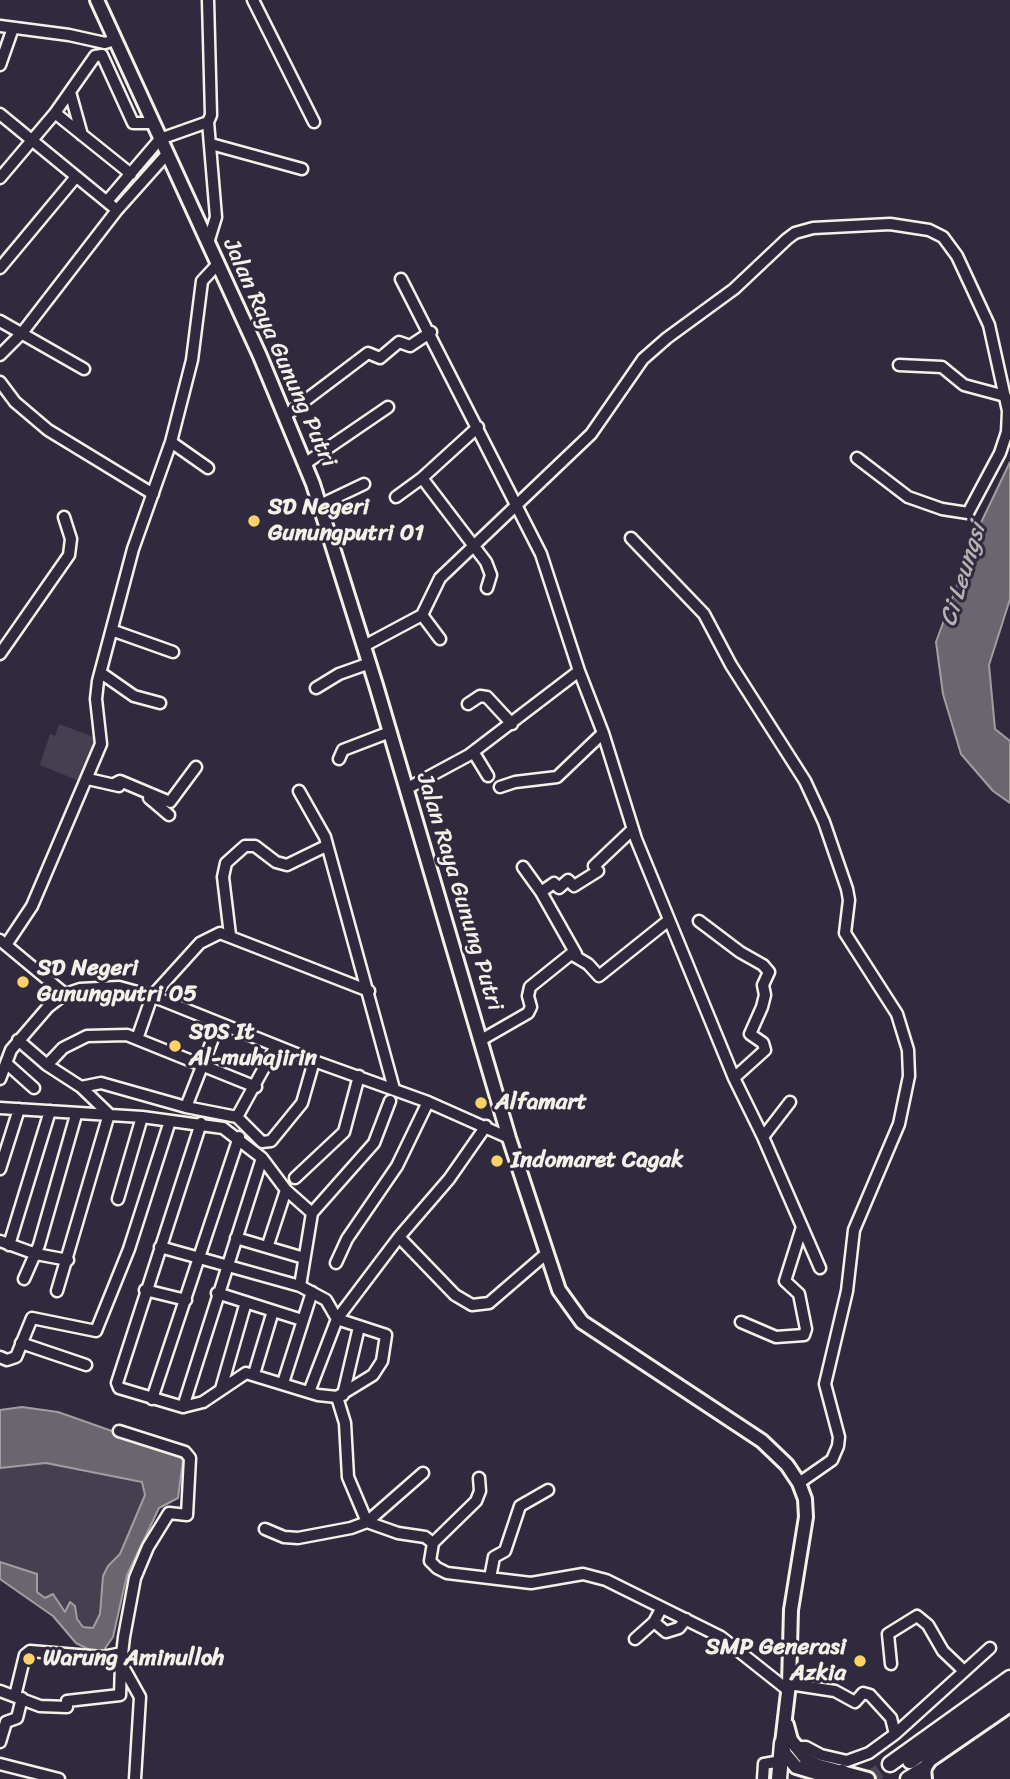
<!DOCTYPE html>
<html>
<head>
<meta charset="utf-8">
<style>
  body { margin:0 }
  canvas { display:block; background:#2f2a3d }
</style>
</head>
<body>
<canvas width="1010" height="1779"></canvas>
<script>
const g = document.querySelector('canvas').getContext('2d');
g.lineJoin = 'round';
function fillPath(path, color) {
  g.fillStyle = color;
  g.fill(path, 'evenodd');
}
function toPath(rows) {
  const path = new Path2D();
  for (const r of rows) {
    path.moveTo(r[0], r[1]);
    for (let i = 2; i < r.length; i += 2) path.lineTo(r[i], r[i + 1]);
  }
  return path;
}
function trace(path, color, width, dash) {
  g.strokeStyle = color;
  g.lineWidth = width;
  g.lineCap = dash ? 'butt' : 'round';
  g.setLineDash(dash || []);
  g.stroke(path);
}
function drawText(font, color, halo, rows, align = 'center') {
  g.font = font + ' Sriracha,sans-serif';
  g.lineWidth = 6;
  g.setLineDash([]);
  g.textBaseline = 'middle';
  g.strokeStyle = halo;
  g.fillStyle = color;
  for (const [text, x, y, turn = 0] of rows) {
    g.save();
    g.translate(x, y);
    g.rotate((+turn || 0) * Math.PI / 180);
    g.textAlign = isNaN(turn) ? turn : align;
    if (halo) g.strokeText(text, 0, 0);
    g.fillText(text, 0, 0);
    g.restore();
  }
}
fillPath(toPath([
  [59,724,99,739,84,783,40,765,50,734,55,736],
  [46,1463,142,1481,145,1495,120,1555,108,1566,100,1599,100,1614,93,1628,83,1628,77,1619,75,1606,69,1603,65,1613,57,1603,37,1592,38,1581,20,1568,0,1562,0,1468]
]), '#454050');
const water = toPath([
  [1010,462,1010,599,989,665,995,729,1010,741,1010,803,993,791,961,754,943,694,936,642,977,531,1010,462],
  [22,1407,58,1412,177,1454,183,1460,178,1498,159,1508,127,1575,113,1637,104,1650,92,1651,76,1643,53,1616,0,1579,0,1562,37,1574,37,1592,45,1598,53,1594,65,1612,70,1602,75,1606,77,1619,83,1627,93,1628,100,1614,103,1576,108,1566,120,1554,145,1495,142,1482,46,1463,0,1468,0,1410,22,1407]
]);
fillPath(water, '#6a6670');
trace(water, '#a19ea0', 2);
trace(toPath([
  [868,1779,890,1764]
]), '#4d4857', 14, [14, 7]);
const minor = toPath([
  [253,0,314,122],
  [0,26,69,35,105,43,115,40],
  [0,65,13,28],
  [70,92,82,135],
  [55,113,131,174],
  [0,114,117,210],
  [211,144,302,169],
  [0,178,55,113,95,56,102,55,133,123,152,123],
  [108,200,160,139,208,122],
  [208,243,216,217,208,122,211,115,208,0],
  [0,268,75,178],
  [401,279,541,554,579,671,603,733,636,839,734,1078,763,1137,820,1268],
  [0,321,84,369],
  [0,355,22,333,117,210,167,154],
  [899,365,942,367,964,385,1005,396],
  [0,382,15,402,48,430,153,494],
  [286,415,368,353,380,358,399,342,410,346,431,332],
  [171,442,208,468],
  [306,463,388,407],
  [422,478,478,427],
  [396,497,422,478,486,562,491,575,487,588],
  [320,505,364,484],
  [631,538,704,614,731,665,805,781,824,822,847,889,849,900,845,933,897,1014,908,1050,909,1076,899,1124,854,1230,847,1291,825,1384,839,1437,838,1446,832,1460,799,1483],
  [422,615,440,639],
  [114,631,173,652],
  [364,646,422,615,440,578,591,434,643,359,667,338,734,289,787,239,795,233,813,228,890,224,929,230,943,237,957,256,989,325,1008,411,1007,432,1000,453,968,513,942,509,908,497,857,458],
  [0,654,69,555,71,539,64,517],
  [101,673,134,696,160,703],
  [316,688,339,674,370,663],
  [468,704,480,696,487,697,512,724],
  [474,753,488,776],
  [339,759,343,750,390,732],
  [88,779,119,786],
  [114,784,120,781,170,802,196,767],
  [500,787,515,782,557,777,603,733],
  [406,789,469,755,579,671],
  [299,791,325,837,394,1089],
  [149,798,169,815],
  [523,867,541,892,554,883,559,888,568,880,574,886,598,871,594,866,633,829],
  [541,892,576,954],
  [699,921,740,952,763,965,769,972,763,985,765,995,762,1007,750,1034,763,1043,765,1050,734,1078],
  [230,935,223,877,226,863,245,846,255,846,276,862,287,865,326,846],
  [0,940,65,994],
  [6,945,32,906,101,744,96,699,98,681,133,549,171,442,192,360,202,281,216,266],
  [219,1023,186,1107,237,1117],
  [137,1039,152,996,200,943,220,933,369,991],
  [18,1040,47,1065,81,1087,109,1114,57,1291],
  [481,1040,528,1013,531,1007,528,996,530,987,571,954,588,964,599,976,669,920],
  [6,1063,34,1088],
  [47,1065,63,1048,87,1036,127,1035,256,1087],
  [0,1079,11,1050,48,1007,65,994,80,989,119,987,152,996,314,1061,428,1102,509,1138],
  [81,1087,101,1083,186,1107],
  [0,1108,142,1117,223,1128,262,1158,286,1190,312,1213,300,1286],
  [237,1117,262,1142,271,1141,302,1103,314,1061],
  [237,1117,276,1046],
  [201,1123,117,1383,119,1388,183,1407,203,1402,246,1373,318,1395,337,1397,373,1375,382,1361,386,1335,337,1319,399,1237,449,1179,486,1126],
  [763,1137,790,1102],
  [0,1169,19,1109],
  [295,1178,344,1132,359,1076],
  [118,1199,142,1117],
  [312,1213,374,1143,390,1101],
  [399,1237,455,1295,472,1305,489,1303,547,1253],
  [236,1238,304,1258],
  [0,1241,36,1254,68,1260],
  [9,1245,50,1111],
  [268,1245,286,1190],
  [160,1247,300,1286,326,1300,337,1319,309,1392],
  [336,1263,347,1239,397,1166,428,1102],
  [24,1279,39,1245,76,1115],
  [145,1290,186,1300],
  [217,1293,302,1320],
  [741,1322,776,1337,804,1335,806,1329,799,1294,785,1281,802,1227],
  [21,1343,86,1365],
  [0,1357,7,1360,16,1357,32,1318,96,1331,129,1249,170,1121],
  [254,1374,273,1311],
  [283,1383,312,1292],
  [221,1389,246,1302],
  [343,1395,359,1327],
  [337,1397,345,1423,348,1477,367,1522],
  [152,1399,239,1137],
  [183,1407,262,1158],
  [119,1431,185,1452,190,1458,187,1515,169,1513,148,1547,135,1578,124,1637,121,1663,140,1697,135,1779],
  [479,1478,480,1491,476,1501,433,1543,430,1561,437,1568,447,1573,531,1583,583,1574,606,1580,721,1637,789,1691],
  [367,1522,398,1533,425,1537,433,1543],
  [265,1529,284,1537,298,1538,351,1528,367,1522,423,1473],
  [490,1578,494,1557,505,1551,520,1506,548,1490],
  [654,1622,666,1632,679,1628,686,1619],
  [635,1639,654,1622,661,1609],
  [891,1664,888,1634,917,1616,928,1625,943,1651,964,1671],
  [789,1684,835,1691,855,1702,863,1693,870,1695,891,1718,895,1734],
  [0,1691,40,1706,67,1707,67,1701,120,1695,121,1664],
  [15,1696,25,1655,30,1651,102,1657,122,1653],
  [0,1742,6,1722,17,1718,22,1698],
  [795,1747,806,1747,821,1755,847,1761,869,1753,895,1734,990,1648],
  [0,1764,59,1779],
  [763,1779,764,1764,781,1761]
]);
const major = toPath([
  [97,0,260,356,313,484,376,685,509,1138,559,1290,582,1322,762,1441,787,1465,799,1483,805,1499,806,1517,791,1610,789,1684,782,1743,785,1754,796,1767,836,1779],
  [787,1725,791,1740,806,1759,816,1765,868,1779],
  [925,1779,924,1769,930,1760,1010,1705]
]);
const highway = toPath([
  [910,1761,1010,1692],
  [890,1764,1010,1678],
  [779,1779,782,1743],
  [833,1779,842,1772],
  [908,1779,924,1769]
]);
trace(minor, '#f4f1e8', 15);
trace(major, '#f4f1e8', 18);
trace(highway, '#f4f1e8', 19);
trace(minor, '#2f2a3d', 10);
trace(major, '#2f2a3d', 12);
trace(highway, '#2f2a3d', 14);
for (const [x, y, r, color] of [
  [254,521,7,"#ffd166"],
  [23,982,7,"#ffd166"],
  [175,1046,7,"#ffd166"],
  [481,1103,7,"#ffd166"],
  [497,1161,7,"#ffd166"],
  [29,1659,7,"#ffd166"],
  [860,1661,7,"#ffd166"]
]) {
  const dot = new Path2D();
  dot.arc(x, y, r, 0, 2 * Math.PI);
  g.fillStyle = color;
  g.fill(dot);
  trace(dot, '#2f2a3d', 2.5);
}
drawText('23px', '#f4f1e8', '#2f2a3d', [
  ["Jalan Raya Gunung Putri",279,353,66],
  ["Jalan Raya Gunung Putri",459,892,73]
]);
drawText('bold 23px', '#f4f1e8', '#2f2a3d', [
  ["SD Negeri",268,508],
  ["Gunungputri 01",268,534],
  ["SD Negeri",37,969],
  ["Gunungputri 05",37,995],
  ["SDS It",189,1033],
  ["Al-muhajirin",189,1059],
  ["Alfamart",495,1103],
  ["Indomaret Cagak",511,1161],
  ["SMP Generasi",846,1648,"right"],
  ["Azkia",846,1674,"right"],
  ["Warung Aminulloh",43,1659]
], 'left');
drawText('italic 24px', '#b6b2b2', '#2f2a3d', [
  ["Ci Leungsi",964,575,-73]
]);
</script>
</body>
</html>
